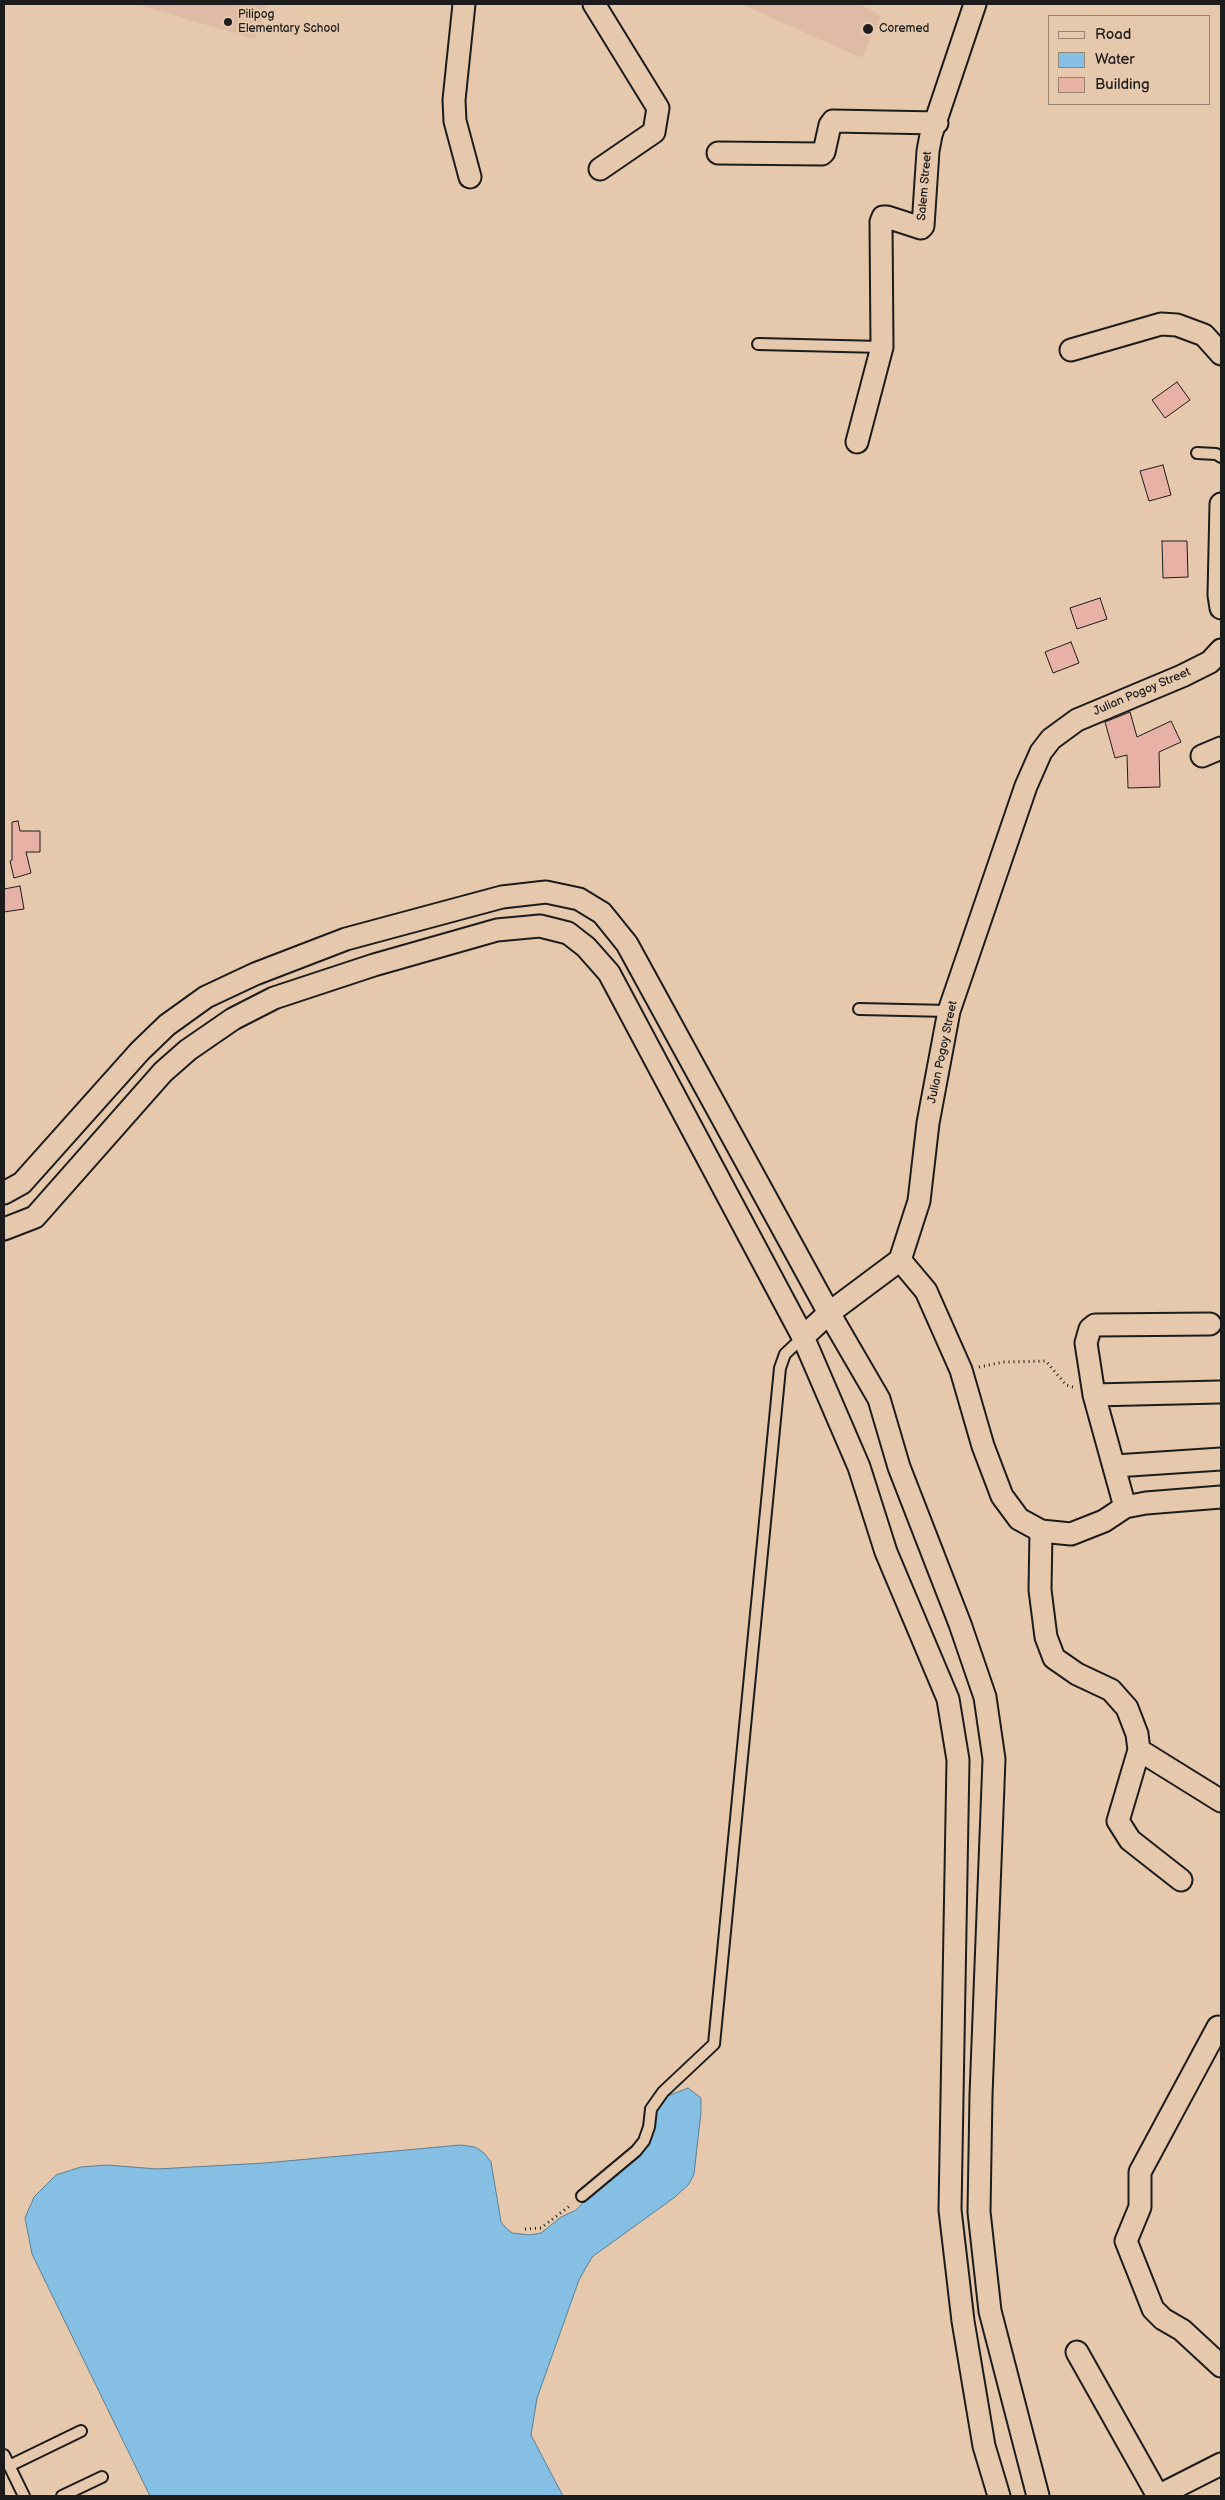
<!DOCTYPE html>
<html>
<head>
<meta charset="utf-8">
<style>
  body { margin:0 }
  #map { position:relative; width:1225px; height:2500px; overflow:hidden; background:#e6c9ad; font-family:"Balsamiq Sans",sans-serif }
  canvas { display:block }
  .frame { position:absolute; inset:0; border:5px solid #1c1c1c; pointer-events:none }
  .legend { position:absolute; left:1048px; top:15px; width:162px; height:90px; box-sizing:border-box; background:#e6c9ad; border:1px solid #958473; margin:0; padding:6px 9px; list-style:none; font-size:15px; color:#1c1c1c }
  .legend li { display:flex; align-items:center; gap:10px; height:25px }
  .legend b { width:25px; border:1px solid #958473 }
</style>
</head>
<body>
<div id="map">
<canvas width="1225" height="2500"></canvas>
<div class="frame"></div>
<ul class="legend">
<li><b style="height:6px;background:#e6c9ad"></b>Road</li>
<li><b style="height:14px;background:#85c0e4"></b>Water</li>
<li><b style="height:14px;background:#e8b1a5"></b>Building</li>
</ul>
</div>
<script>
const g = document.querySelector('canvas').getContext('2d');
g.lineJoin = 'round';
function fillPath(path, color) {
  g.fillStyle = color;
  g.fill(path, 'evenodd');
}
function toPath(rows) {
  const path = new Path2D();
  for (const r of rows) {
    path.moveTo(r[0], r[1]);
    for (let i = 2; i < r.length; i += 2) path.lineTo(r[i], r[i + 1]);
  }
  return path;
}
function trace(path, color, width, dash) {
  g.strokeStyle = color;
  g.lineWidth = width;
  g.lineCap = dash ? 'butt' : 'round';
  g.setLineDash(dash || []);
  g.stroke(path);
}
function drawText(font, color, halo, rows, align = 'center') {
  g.font = font + ' "Balsamiq Sans",sans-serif';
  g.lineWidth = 4.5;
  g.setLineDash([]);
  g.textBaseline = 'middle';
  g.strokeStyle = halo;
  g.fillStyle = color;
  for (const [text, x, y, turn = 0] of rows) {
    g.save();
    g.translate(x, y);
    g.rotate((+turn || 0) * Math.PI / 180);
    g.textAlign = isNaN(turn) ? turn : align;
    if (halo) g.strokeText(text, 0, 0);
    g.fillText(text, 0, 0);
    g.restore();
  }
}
fillPath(toPath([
  [135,4,268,4,255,39],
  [741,4,860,4,881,16,862,58]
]), '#dfbba5');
const water = toPath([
  [688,2088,701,2098,701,2112,694,2174,689,2184,675,2197,592,2257,579,2280,537,2398,531,2435,563,2496,150,2496,32,2254,25,2218,34,2197,56,2175,81,2167,107,2165,157,2169,265,2163,460,2145,475,2147,484,2153,491,2162,501,2222,505,2227,512,2233,530,2235,541,2233,561,2217,576,2210,651,2132,657,2110,665,2097,688,2088]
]);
fillPath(water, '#85c0e4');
trace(water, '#5b7e94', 1);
const building = toPath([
  [1177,382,1190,400,1165,418,1152,400,1177,382],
  [1163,465,1171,495,1149,501,1140,471,1163,465],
  [1162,541,1187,541,1188,577,1163,578,1162,541],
  [1100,598,1107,619,1077,629,1070,608,1100,598],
  [1071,642,1079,663,1053,673,1045,652,1071,642],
  [1130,712,1137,737,1171,721,1181,742,1159,752,1160,787,1128,788,1127,755,1115,758,1105,722,1130,712],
  [18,821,20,831,40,831,40,852,26,852,31,873,14,878,10,861,12,860,12,822,18,821],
  [20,886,24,909,4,912,4,889,20,886]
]);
fillPath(building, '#e8b1a5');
trace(building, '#1c1c1c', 1);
const lane = toPath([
  [758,344,882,347],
  [1197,453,1216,454,1221,457],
  [859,1009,949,1011],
  [582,2196,636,2151,644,2141,649,2127,651,2109,663,2092,714,2044,780,1368,785,1354,803,1337],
  [4,2455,24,2496],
  [9,2466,81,2431],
  [62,2496,102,2477]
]);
const street = toPath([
  [464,4,454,100,455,121,470,177],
  [594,4,658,108,654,132,600,169],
  [718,153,822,154,824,152,830,125,833,121,937,123],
  [1071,350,1161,324,1177,325,1204,335,1221,354],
  [857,442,882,347,881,222,883,217,887,217,921,228,923,226,928,151,931,135,975,4],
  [1221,504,1219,595,1221,608],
  [1202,756,1221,748],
  [4,1193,22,1183,140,1051,167,1025,206,997,255,974,346,939,502,897,546,892,579,899,602,913,627,944,829,1313,879,1399,899,1467,960,1624,985,1697,994,1759,981,2095,979,2212,990,2311,1038,2496],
  [4,1229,35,1217,163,1072,188,1050,233,1019,274,998,374,965,497,930,540,926,568,933,586,947,609,973,803,1337,859,1467,886,1552,948,1699,958,1760,950,2210,963,2321,984,2446,999,2496],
  [900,1260,919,1201,928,1123,949,1011,1026,786,1041,752,1051,739,1077,720,1182,676,1210,662,1221,650],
  [900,1260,926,1291,961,1370,983,1446,1002,1496,1019,1519,1041,1531,1071,1534,1104,1521,1125,1507,1146,1503,1221,1497],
  [803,1337,829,1313,900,1260],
  [1094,1395,1219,1392],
  [1115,1466,1221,1459],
  [1125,1507,1094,1395,1086,1343,1090,1329,1095,1325,1210,1324],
  [1041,1531,1040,1590,1046,1637,1054,1658,1077,1674,1111,1690,1127,1708,1137,1734,1139,1750,1118,1821,1130,1840,1181,1880],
  [1139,1750,1221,1801],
  [1218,2027,1140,2172,1140,2207,1126,2241,1153,2309,1163,2319,1182,2330,1221,2366],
  [1077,2352,1158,2496],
  [1158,2496,1221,2464]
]);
trace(lane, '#1c1c1c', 14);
trace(street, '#1c1c1c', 25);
trace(toPath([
  [979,1367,1004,1362,1046,1361,1066,1385,1073,1387],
  [525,2229,541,2228,571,2205]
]), '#1c1c1c', 3, [1, 4]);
trace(lane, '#e6c9ad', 10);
trace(street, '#e6c9ad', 21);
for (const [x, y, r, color] of [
  [228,22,5,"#1c1c1c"],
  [868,29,6,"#1c1c1c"]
]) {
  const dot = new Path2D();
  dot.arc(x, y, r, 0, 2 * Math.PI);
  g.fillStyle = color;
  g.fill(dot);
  trace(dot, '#e6c9ad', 2);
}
drawText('12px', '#1c1c1c', '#e6c9ad', [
  ["Pilipog",238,15],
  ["Elementary School",238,29],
  ["Coremed",879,29]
], 'left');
drawText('12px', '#1c1c1c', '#e6c9ad', [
  ["Salem Street",925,186,-85],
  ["Julian Pogoy Street",1142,692,-23],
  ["Julian Pogoy Street",943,1052,-78]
]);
</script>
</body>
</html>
